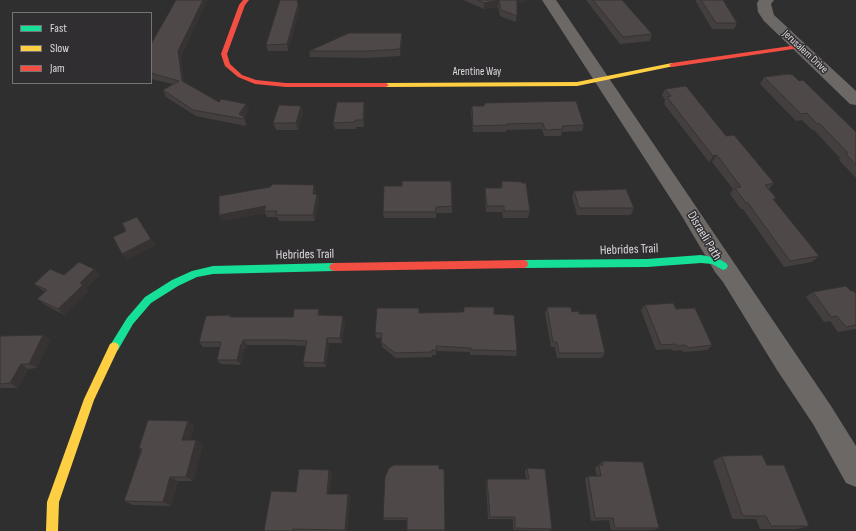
<!DOCTYPE html>
<html>
<head>
<meta charset="utf-8">
<style>
  body { margin:0 }
  #map { position:relative; width:856px; height:531px; overflow:hidden; background:#302f30; font-family:"Sofia Sans Condensed",sans-serif }
  canvas { display:block }
  .legend { position:absolute; left:12px; top:12px; width:140px; height:72px; box-sizing:border-box; background:#312e31; border:1px solid #757375; margin:0; padding:5px 7px; list-style:none; font-size:12px; color:#dcdadc }
  .legend li { display:flex; align-items:center; gap:8px; height:20px }
  .legend b { width:20px; border:1px solid #757375 }
</style>
</head>
<body>
<div id="map">
<canvas width="856" height="531"></canvas>
<ul class="legend">
<li><b style="height:5px;background:#16e098"></b>Fast</li>
<li><b style="height:5px;background:#ffcf43"></b>Slow</li>
<li><b style="height:5px;background:#f24e42"></b>Jam</li>
</ul>
</div>
<script>
const g = document.querySelector('canvas').getContext('2d');
g.lineJoin = 'round';
function toPath(rows) {
  const path = new Path2D();
  for (const r of rows) {
    path.moveTo(r[0], r[1]);
    for (let i = 2; i < r.length; i += 2) path.lineTo(r[i], r[i + 1]);
  }
  return path;
}
function fillPath(path, color) {
  g.fillStyle = color;
  g.fill(path, 'evenodd');
}
function trace(path, color, width, dash) {
  g.strokeStyle = color;
  g.lineWidth = width;
  g.lineCap = dash ? 'butt' : 'round';
  g.setLineDash(dash || []);
  g.stroke(path);
}
function drawText(font, color, halo, rows, align = 'center') {
  g.font = font + ' "Sofia Sans Condensed",sans-serif';
  g.lineWidth = 3;
  g.setLineDash([]);
  g.textBaseline = 'middle';
  g.strokeStyle = halo;
  g.fillStyle = color;
  for (const [text, x, y, turn = 0] of rows) {
    g.save();
    g.translate(x, y);
    g.rotate((+turn || 0) * Math.PI / 180);
    g.textAlign = isNaN(turn) ? turn : align;
    if (halo) g.strokeText(text, 0, 0);
    g.fillText(text, 0, 0);
    g.restore();
  }
}
fillPath(toPath([
  [542,0,556,0,831,406,856,446,856,487,846,483,813,424,777,370,723,282,715,272,680,213,542,0],
  [759,0,774,0,771,4,774,15,856,91,856,105,850,104,764,21,758,12,757,3,759,0]
]), '#6c6866');
fillPath(toPath([
  [701,255,717,258,726,263,728,266,726,269,723,270,712,264,701,263,647,267,524,268,521,267,520,264,521,261,524,260,647,259,701,255],
  [334,263,337,264,339,267,337,270,334,271,213,274,197,277,178,286,151,303,133,324,118,350,114,352,110,350,109,347,127,318,145,297,172,280,192,271,213,266,334,263]
]), '#16e098');
fillPath(toPath([
  [672,63,674,64,674,66,577,86,386,87,383,85,386,83,577,82,672,63],
  [114,342,118,344,119,347,94,400,59,502,58,531,46,531,47,502,84,399,110,344,114,342]
]), '#ffcf43');
fillPath(toPath([
  [243,0,249,0,245,5,227,54,230,64,242,75,256,80,286,83,386,83,389,85,386,87,286,87,255,84,238,77,225,66,221,54,239,5,243,0],
  [798,45,801,47,800,48,672,67,669,65,672,63,798,45],
  [524,260,527,261,528,264,527,267,524,268,334,271,331,270,329,267,331,264,334,263,524,260]
]), '#f24e42');
fillPath(toPath([
  [280,0,298,0,299,11,288,51,268,51,266,45],
  [463,0,526,0,526,2,517,3,516,22,500,16,498,7,484,9],
  [586,0,622,0,652,34,650,41,620,44],
  [696,0,723,0,737,23,734,29,712,29,696,2],
  [402,39,400,56,368,58,310,57,309,51],
  [151,44,181,57,184,82,219,102,246,104,249,110,244,117,247,124,246,126,196,116,166,97,163,90,173,84,151,79],
  [764,77,799,81,856,132,856,178,839,160,840,158,814,130,812,130,802,120,796,121,760,84],
  [665,89,726,136,774,183,769,189,776,198,774,200,819,256,812,262,784,267,743,209,741,209,730,194,733,189,712,162,709,162,664,104,665,100,662,95],
  [364,102,365,109,364,127,356,127,356,129,335,129,333,123],
  [301,106,303,112,298,130,276,130,273,123],
  [472,106,584,125,582,131,562,132,561,136,544,136,542,129,506,130,506,132,473,132,471,113],
  [502,181,530,211,528,218,503,218,502,212,486,212,485,194,485,188,501,188],
  [384,186,452,206,452,213,436,213,436,218,384,218,383,212],
  [316,191,315,194,319,201,315,221,279,221,277,217,267,217,265,213,222,221],
  [574,191,634,208,631,215,577,215,572,197],
  [64,275,100,275,86,288,89,291,64,315,44,304,37,299,45,292,41,289,34,284],
  [851,291,856,294,856,329,838,332,830,321,824,322,806,297,813,292],
  [645,305,676,309,712,345,707,350,684,352,680,350,674,351,671,349,656,350,641,310],
  [464,307,494,314,517,351,516,356,481,355,470,355,470,352,436,351,436,355,432,355,432,357,396,358,382,347,381,338,376,338,375,333,419,313,463,312,464,312],
  [547,307,572,312,579,314,605,353,602,358,557,358,555,347,551,347,545,313],
  [230,315,232,317,293,317,321,315,345,321,342,343,329,343,326,367,305,367,303,362,306,346,291,345,247,345,245,349,244,349,241,365,221,364,217,360,220,347,203,347,199,342],
  [43,335,50,340,37,368,28,369,18,388,0,388,0,336],
  [188,421,194,426,190,440,196,440,203,445,193,481,178,481,171,506,133,505,124,501,141,450,139,448],
  [722,456,767,465,809,526,797,529,760,529,756,519,734,519,732,518,713,461],
  [603,461,659,528,654,530,611,530,609,520,591,521,585,479,588,476,597,476,595,468],
  [527,468,552,529,549,531,513,530,513,519,488,519,486,482,487,479,526,479,525,471],
  [439,469,445,531,407,531,407,520,384,520,383,518],
  [332,473,329,494,350,496,347,531,264,531,296,492]
]), '#433f3e');
fillPath(toPath([
  [203,0,208,0,181,57,185,87,182,81,178,51],
  [297,0,298,0,299,11,288,51,287,44],
  [499,0,498,7,484,9,484,3],
  [517,0,526,0,526,2,516,3],
  [402,33,402,39,400,56,400,49],
  [364,102,365,109,364,127,363,120],
  [246,104,249,110,242,119,239,114],
  [301,106,303,112,298,130,296,123],
  [244,117,247,124,246,126,244,119],
  [717,155,712,162,709,162,713,156],
  [314,185,316,191,314,201,313,194],
  [317,194,319,201,315,221,313,215],
  [266,206,264,211,265,213,222,221,219,215],
  [137,217,156,245,127,260,122,254],
  [94,269,100,275,86,288,89,291,64,315,58,309,80,283],
  [319,309,321,315,318,315],
  [343,316,345,321,342,343,340,338],
  [43,335,50,340,37,368,29,364],
  [327,338,329,343,326,367,324,363],
  [243,340,247,345,245,349,242,344],
  [241,344,244,349,241,365,237,360],
  [21,364,28,369,18,388,10,383],
  [188,421,194,426,189,445,182,440],
  [196,440,203,445,193,481,186,477],
  [329,470,332,473,329,496,327,494],
  [170,477,178,481,171,506,163,502],
  [348,494,350,496,347,531,345,530]
]), '#373332');
const building = toPath([
  [176,0,203,0,178,51,182,81,219,102,221,99,246,104,239,114,244,117,244,119,193,110,163,90,179,81,151,73,151,44,176,0],
  [280,0,297,0,298,5,287,44,266,45,280,0],
  [478,0,517,0,517,16,501,10,499,0,484,3,478,0],
  [593,0,622,0,652,34,623,37,593,0],
  [701,0,723,0,737,23,716,23,701,0],
  [349,33,402,33,400,49,368,51,309,51,349,33],
  [788,74,793,75,799,81,803,80,856,132,856,165,845,153,848,153,819,123,817,124,807,113,801,114,764,77,788,74],
  [686,86,726,136,734,135,774,183,765,185,776,198,773,199,819,256,790,261,748,203,746,203,735,188,741,187,717,155,713,156,667,97,671,96,665,89,686,86],
  [576,101,584,125,562,126,563,129,545,130,543,123,506,124,507,125,473,126,472,106,484,106,485,103,576,101],
  [337,102,364,102,363,120,355,120,355,122,333,123,337,102],
  [279,105,301,106,296,123,273,123,279,105],
  [402,181,451,181,452,206,436,207,436,212,383,212,384,186,402,186,402,181],
  [502,181,522,182,522,183,526,183,530,211,504,211,504,206,487,206,485,188,502,188,502,181],
  [273,184,314,185,313,194,317,194,313,215,276,215,277,211,264,211,266,206,219,215,219,196,270,187,273,184],
  [626,189,634,208,579,208,574,191,626,189],
  [137,217,151,239,122,254,113,237,126,231,122,223,137,217],
  [79,262,94,269,80,283,83,285,58,309,37,299,47,290,34,284,50,269,64,275,79,262],
  [846,286,851,291,854,291,856,294,856,325,846,327,837,316,831,317,813,292,846,286],
  [673,303,676,309,695,308,712,345,689,348,685,345,678,346,676,344,661,345,645,305,673,303],
  [464,307,494,307,494,314,514,315,517,351,482,350,471,350,471,348,436,346,437,350,432,350,432,352,395,353,381,342,382,333,375,333,377,308,419,308,419,313,463,312,464,311,464,307],
  [547,307,571,307,572,312,579,311,579,314,596,314,605,353,559,353,557,342,553,342,547,307],
  [294,309,319,309,318,315,343,316,340,338,327,338,324,363,303,362,307,341,289,340,243,340,242,344,241,344,237,360,217,360,221,342,199,342,206,316,230,315,230,317,293,317,294,309],
  [43,335,29,364,21,364,10,383,0,384,0,336,43,335],
  [148,420,188,421,182,440,196,440,186,477,170,477,163,502,124,501,142,449,139,448,148,420],
  [762,455,767,465,784,465,809,526,771,526,766,516,745,516,742,514,722,456,762,455],
  [603,461,643,462,659,528,615,528,613,518,595,518,588,476,601,476,599,465,603,465,603,461],
  [394,465,439,465,439,469,444,469,445,530,407,530,407,518,383,518,385,477,389,468,394,465],
  [527,468,545,469,552,529,515,528,515,517,490,517,487,479,529,479,527,468],
  [299,469,329,470,327,494,348,494,345,530,293,529,293,531,264,531,271,491,296,492,299,469]
]);
fillPath(building, '#4e4948');
trace(building, '#373332', 1);
drawText('11px', '#dcdadc', '#312e31', [
  ["Jerusalem Drive",805,52,43],
  ["Arentine Way",477,72]
]);
drawText('13px', '#dcdadc', '#312e31', [
  ["Disraeli Path",704,236,59],
  ["Hebrides Trail",629,250,-2],
  ["Hebrides Trail",305,255,-1]
]);
</script>
</body>
</html>
